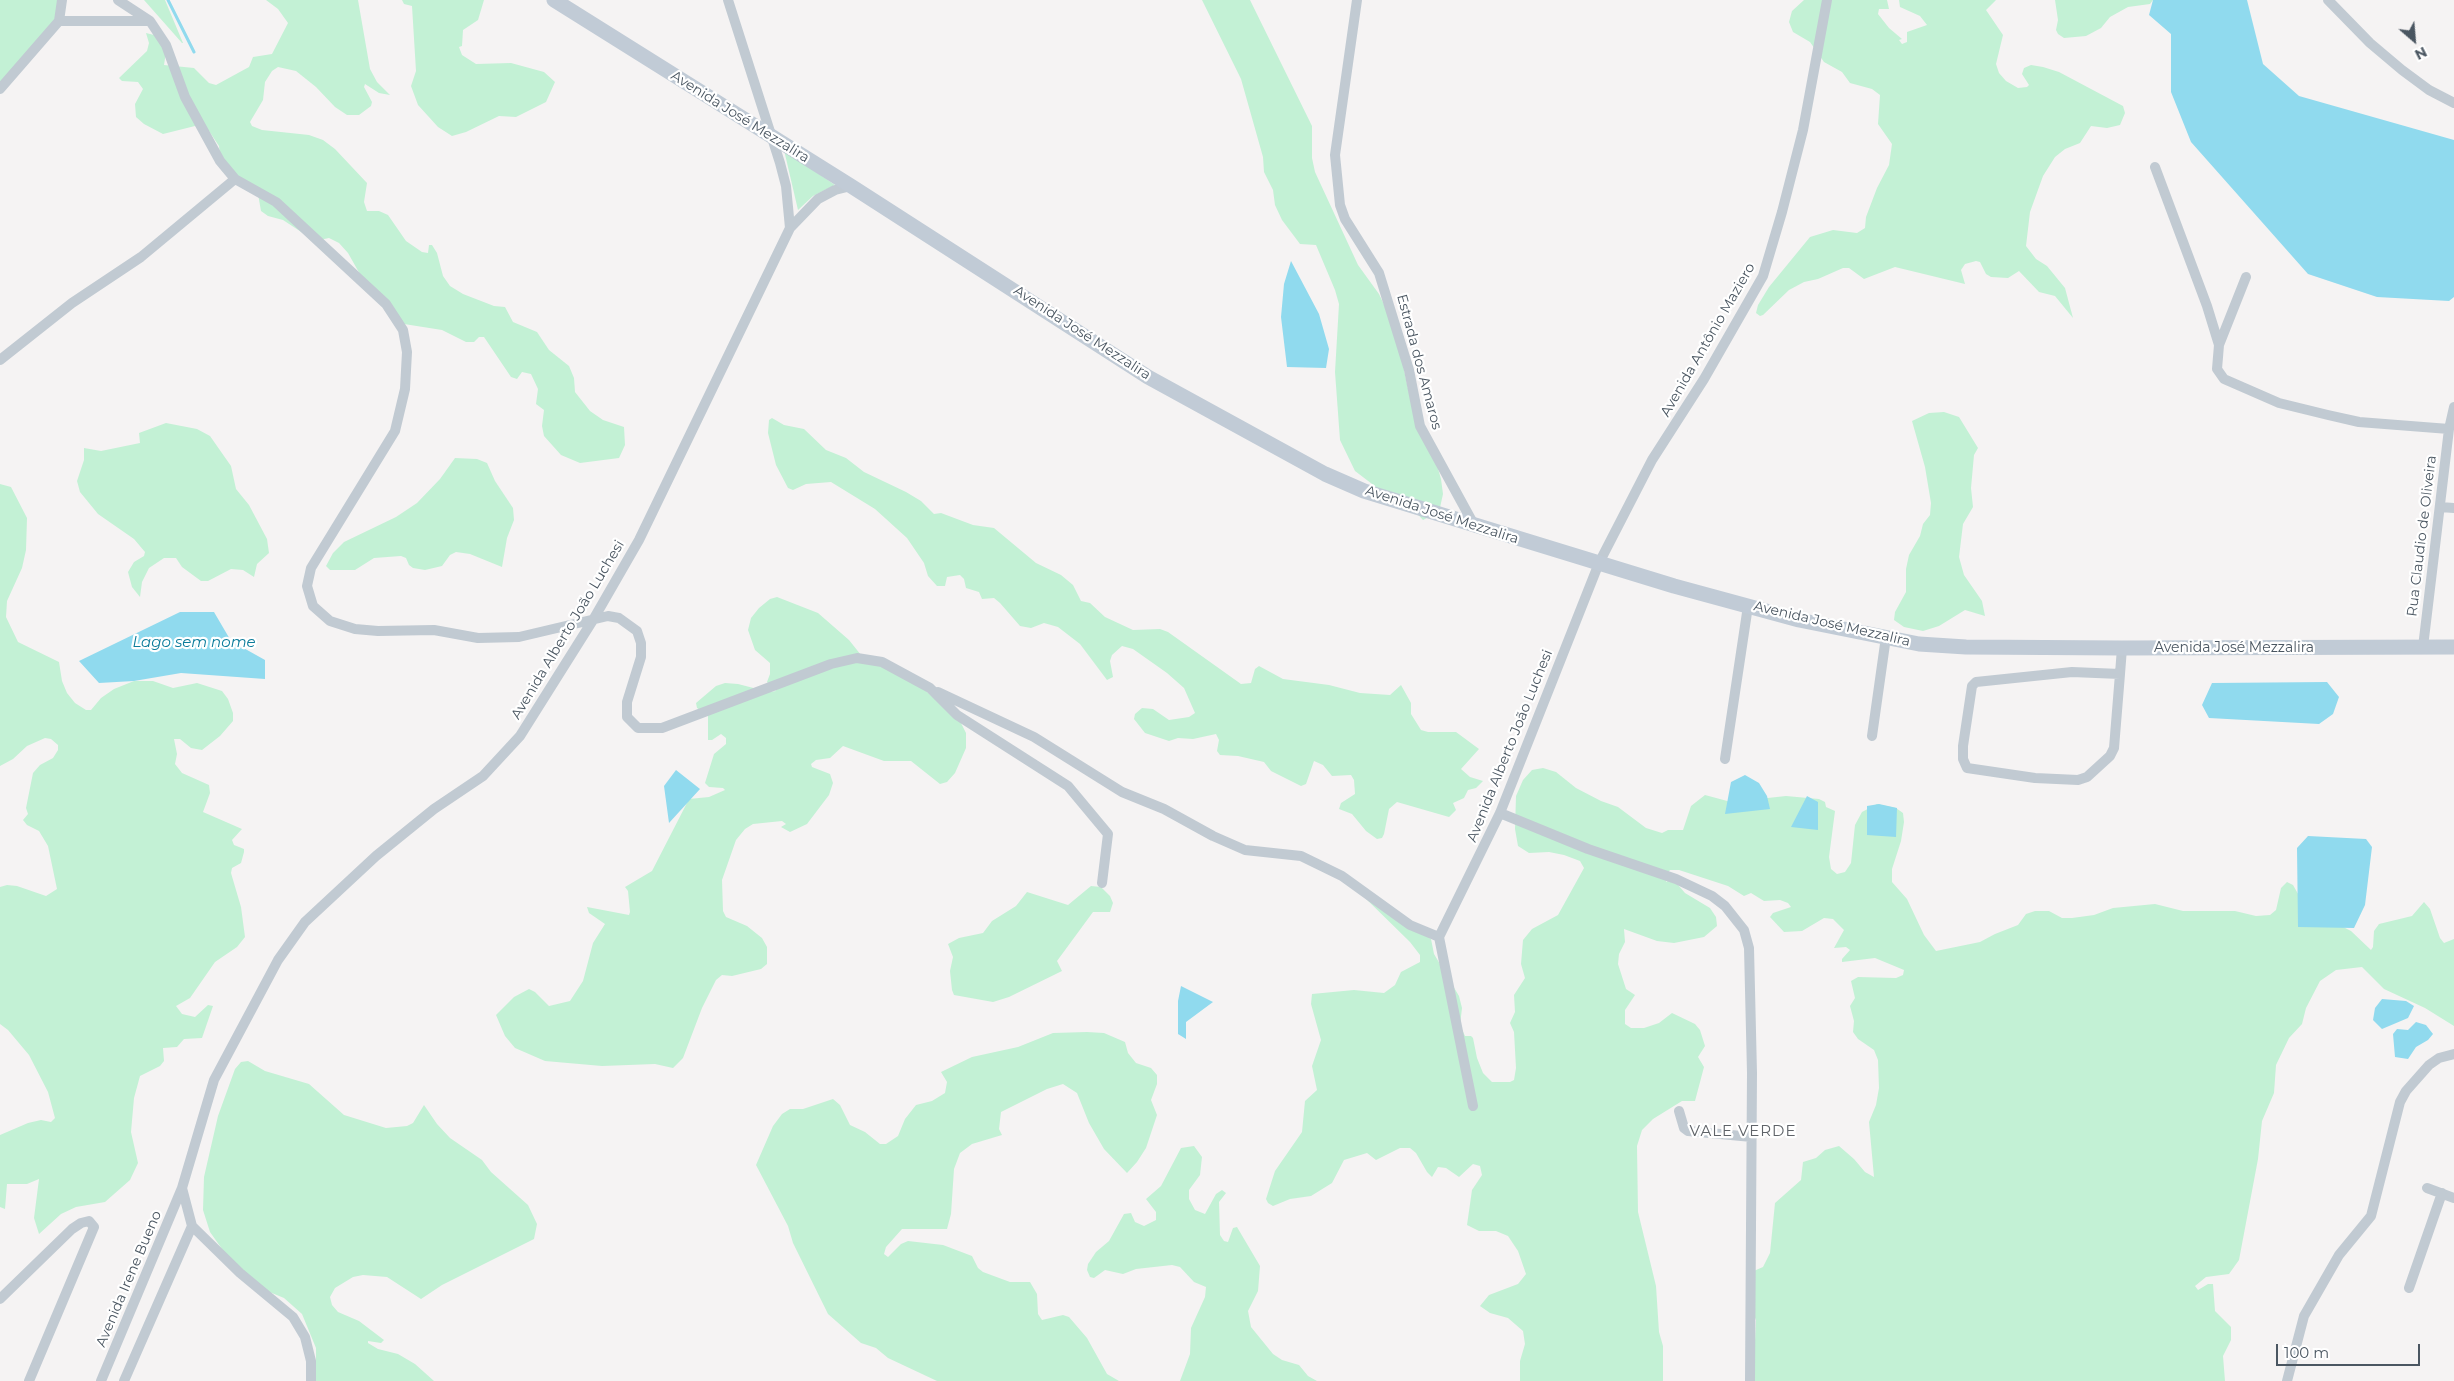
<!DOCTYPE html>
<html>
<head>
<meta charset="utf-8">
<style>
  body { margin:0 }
  #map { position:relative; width:2454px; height:1381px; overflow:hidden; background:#f5f3f3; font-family:Montserrat,sans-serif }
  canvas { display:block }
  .north { position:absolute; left:2389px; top:15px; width:50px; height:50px; -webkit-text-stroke:4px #fff; paint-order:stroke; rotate:153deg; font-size:14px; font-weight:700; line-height:20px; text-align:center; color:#4a5661 }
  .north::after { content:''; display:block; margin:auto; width:18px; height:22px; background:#4a5661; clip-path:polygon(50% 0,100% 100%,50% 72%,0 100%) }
  .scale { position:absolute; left:2276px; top:1344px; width:144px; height:22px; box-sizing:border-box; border:2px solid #4a5661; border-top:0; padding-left:6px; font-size:15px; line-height:18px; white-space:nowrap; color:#4a5661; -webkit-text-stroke:4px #fff; paint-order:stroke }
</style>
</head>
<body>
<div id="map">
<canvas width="2454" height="1381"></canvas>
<div class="north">N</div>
<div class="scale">100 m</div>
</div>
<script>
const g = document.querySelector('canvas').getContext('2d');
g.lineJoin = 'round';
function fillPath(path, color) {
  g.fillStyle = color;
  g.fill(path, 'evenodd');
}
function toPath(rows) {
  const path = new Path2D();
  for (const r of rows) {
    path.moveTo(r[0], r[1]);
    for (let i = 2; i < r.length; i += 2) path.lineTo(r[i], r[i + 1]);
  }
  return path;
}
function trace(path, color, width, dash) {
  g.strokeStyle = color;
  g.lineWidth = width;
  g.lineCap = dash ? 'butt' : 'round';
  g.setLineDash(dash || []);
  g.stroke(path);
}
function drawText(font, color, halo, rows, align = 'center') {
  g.font = font + ' Montserrat,sans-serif';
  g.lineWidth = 4.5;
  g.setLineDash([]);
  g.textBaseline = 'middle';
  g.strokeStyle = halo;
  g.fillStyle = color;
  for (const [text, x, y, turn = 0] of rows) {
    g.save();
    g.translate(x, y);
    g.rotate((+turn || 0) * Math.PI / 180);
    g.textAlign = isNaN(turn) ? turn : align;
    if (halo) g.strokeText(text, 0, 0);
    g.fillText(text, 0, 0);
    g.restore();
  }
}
fillPath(toPath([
  [0,0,60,0,59,8,50,33,0,90],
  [144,0,165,0,183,43,182,43],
  [266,0,358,0,370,69,377,82,390,95,379,93,365,84,364,87,372,102,371,106,359,115,347,115,335,107,316,87,296,71,278,67,272,71,265,82,263,100,250,122,252,126,262,130,309,135,323,140,335,149,367,183,364,202,367,211,379,211,388,215,406,241,422,252,428,253,429,245,432,245,437,253,443,276,450,286,463,294,494,306,505,307,513,322,537,332,549,350,569,366,574,378,575,392,590,411,603,420,624,427,625,445,619,458,580,463,561,455,544,436,542,426,544,410,536,404,538,389,531,374,522,372,517,379,511,377,484,337,479,337,474,342,466,342,442,330,404,324,361,276,348,253,339,243,329,238,315,241,283,220,268,216,261,211,258,194,222,171,219,146,209,131,195,126,163,134,144,124,136,117,135,104,143,89,138,82,122,81,119,78,147,51,149,43,146,33,154,35,166,52,164,65,194,68,209,83,216,85,249,67,253,57,272,54,288,23,278,9],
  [402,0,484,0,478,20,463,30,462,46,459,47,462,55,476,64,511,63,544,72,555,82,546,102,516,117,499,116,466,132,452,136,438,127,418,105,411,86,416,71,412,6,404,4],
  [1202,0,1250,0,1312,126,1312,158,1315,172,1358,265,1379,294,1401,340,1404,370,1414,416,1436,462,1441,479,1443,494,1439,512,1423,520,1411,507,1380,490,1355,471,1340,440,1335,372,1339,304,1335,290,1316,245,1300,244,1282,220,1275,205,1273,190,1264,172,1263,157,1241,79],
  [1804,0,1887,0,1889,9,1879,9,1878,14,1889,28,1902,39,1899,40,1902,44,1907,42,1907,32,1927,25,1920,16,1900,7,1899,0,1996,0,1986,10,2003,35,1996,64,1999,73,2006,81,2018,88,2027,87,2029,85,2022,74,2024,68,2031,65,2043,67,2059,72,2123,106,2125,113,2120,125,2107,128,2091,126,2080,143,2065,149,2055,157,2043,176,2030,212,2026,246,2036,259,2047,266,2065,288,2073,318,2055,296,2039,292,2019,271,2008,278,1991,277,1986,274,1980,262,1976,261,1965,264,1961,270,1965,284,1895,267,1864,279,1849,268,1843,268,1818,279,1804,282,1789,290,1763,315,1760,316,1756,313,1758,305,1769,287,1810,237,1833,230,1857,233,1865,228,1866,217,1877,188,1889,165,1892,144,1878,124,1880,95,1872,89,1850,83,1842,72,1824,62,1810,42,1793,32,1789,22,1792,11],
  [2055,0,2153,0,2150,4,2128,7,2110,17,2101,28,2086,36,2064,38,2058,34,2056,30,2058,20],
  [784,150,835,185,813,196,798,210],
  [1944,412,1959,417,1978,448,1974,455,1971,488,1973,507,1963,524,1959,557,1964,575,1982,601,1985,616,1965,610,1939,626,1923,631,1904,627,1894,620,1895,612,1906,592,1906,569,1909,555,1920,536,1923,524,1930,515,1931,503,1925,467,1912,421,1929,413],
  [772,418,784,425,804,429,826,450,846,458,864,472,906,492,921,501,934,514,941,513,973,525,994,528,1036,563,1061,575,1073,585,1081,601,1090,603,1105,617,1133,630,1160,629,1168,632,1241,684,1251,683,1255,669,1259,666,1283,679,1329,685,1360,693,1390,695,1401,685,1411,703,1411,714,1421,730,1428,732,1456,732,1479,749,1461,769,1470,777,1483,781,1476,788,1468,790,1464,798,1453,803,1456,810,1449,817,1397,802,1389,809,1384,834,1382,838,1377,839,1366,831,1352,814,1339,809,1341,803,1355,794,1354,780,1351,775,1332,776,1323,765,1314,761,1306,784,1301,786,1271,771,1264,762,1238,756,1220,755,1217,751,1219,740,1216,734,1193,739,1178,738,1169,741,1145,733,1134,719,1135,714,1142,708,1153,709,1169,720,1189,717,1195,713,1184,688,1167,673,1133,649,1122,646,1112,655,1110,661,1113,677,1107,680,1080,644,1058,627,1044,623,1031,628,1020,626,1000,603,994,598,982,599,979,592,966,588,964,579,960,575,947,577,945,586,937,586,928,576,924,563,907,538,875,509,831,482,806,484,793,490,788,488,776,465,768,433,769,420],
  [166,423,197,429,210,436,231,466,236,489,249,505,267,539,269,553,257,564,254,577,243,570,231,569,208,581,201,581,182,567,176,558,164,558,149,568,142,582,140,597,132,587,128,572,134,562,144,556,145,552,134,539,98,514,80,492,77,481,84,460,84,448,101,451,140,443,139,433],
  [455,458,477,459,487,463,495,481,513,508,514,520,507,538,502,567,470,554,456,552,450,555,442,566,425,570,413,568,409,565,406,558,401,556,374,558,355,570,330,570,326,566,333,553,344,542,396,517,417,503,440,479],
  [0,484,11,487,27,518,26,550,22,568,7,601,6,617,18,642,59,662,62,681,67,693,75,703,86,710,91,710,101,698,114,689,134,681,153,681,173,688,197,683,222,691,228,699,233,713,233,721,220,736,202,750,191,748,180,739,174,739,177,754,175,764,182,773,209,785,210,793,203,812,242,829,232,840,234,845,244,849,244,852,241,863,232,868,231,873,241,907,245,937,237,947,215,962,190,998,176,1006,182,1014,195,1017,208,1005,213,1006,202,1038,184,1039,177,1047,163,1048,164,1061,160,1066,140,1076,134,1098,131,1132,138,1163,130,1180,105,1202,76,1207,61,1214,39,1234,34,1218,39,1179,27,1184,7,1184,5,1209,0,1207,0,1135,28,1123,41,1120,51,1122,55,1118,48,1092,29,1055,8,1030,0,1024,0,887,7,885,17,886,46,896,57,889,48,846,39,831,27,825,23,820,28,814,26,808,33,773,40,765,53,758,58,750,58,745,51,739,45,738,27,746,13,759,0,766],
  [777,597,818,613,849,640,861,655,912,678,961,723,966,733,966,748,955,773,947,782,940,784,911,761,884,761,843,746,830,758,816,760,811,764,812,767,830,774,833,783,829,795,807,824,790,832,781,827,786,824,782,821,753,824,745,829,736,840,722,880,723,911,726,917,747,926,762,938,767,947,767,964,761,969,732,976,722,975,716,980,702,1008,683,1058,673,1068,655,1064,602,1066,545,1061,515,1048,505,1036,496,1015,514,997,529,989,535,992,549,1006,570,1001,583,981,593,943,605,924,589,913,587,907,629,915,630,912,628,891,625,887,652,871,689,799,709,797,725,790,723,788,709,787,705,783,714,754,726,744,726,738,721,734,712,740,708,740,708,715,697,708,696,703,716,686,725,683,738,684,769,692,776,691,767,682,770,674,770,663,755,650,748,630,751,618,759,608,770,599],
  [1543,768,1556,772,1576,788,1601,801,1618,807,1646,828,1662,833,1668,830,1683,830,1691,806,1705,795,1731,802,1786,796,1819,799,1825,802,1826,807,1835,811,1829,857,1831,869,1837,874,1845,872,1851,863,1855,825,1862,812,1877,804,1896,808,1903,813,1904,822,1901,841,1892,869,1892,882,1907,899,1924,935,1936,951,1980,942,1995,934,2018,925,2026,914,2035,911,2049,911,2062,918,2072,918,2094,915,2113,908,2155,904,2183,911,2235,911,2256,916,2270,915,2276,910,2281,888,2287,882,2293,885,2306,908,2351,931,2371,950,2373,947,2374,931,2379,924,2412,916,2424,902,2430,909,2440,938,2444,943,2454,939,2454,1026,2425,1008,2384,989,2362,967,2336,970,2320,981,2306,1008,2302,1024,2289,1038,2276,1065,2274,1093,2262,1121,2258,1159,2239,1260,2229,1274,2206,1277,2195,1286,2198,1290,2208,1284,2213,1284,2215,1311,2231,1327,2231,1340,2223,1356,2225,1381,1753,1381,1756,1320,1748,1302,1749,1273,1763,1267,1770,1253,1775,1203,1801,1180,1803,1162,1816,1158,1825,1150,1839,1146,1854,1159,1865,1172,1874,1177,1869,1122,1876,1105,1879,1088,1878,1060,1874,1050,1858,1039,1853,1032,1854,1021,1850,1006,1855,998,1851,981,1858,977,1896,978,1903,975,1904,970,1875,958,1842,962,1842,959,1850,950,1846,947,1834,948,1844,930,1833,919,1824,918,1802,931,1784,932,1770,917,1773,913,1791,907,1788,903,1780,900,1764,901,1751,893,1744,896,1728,886,1679,870,1670,870,1666,875,1666,882,1672,878,1685,893,1710,908,1716,917,1717,926,1704,937,1674,943,1657,941,1624,929,1625,942,1619,954,1618,964,1626,989,1635,995,1625,1010,1625,1024,1631,1028,1644,1028,1659,1023,1672,1013,1695,1024,1700,1030,1705,1046,1698,1057,1704,1067,1695,1101,1682,1101,1653,1119,1642,1130,1637,1146,1638,1212,1656,1286,1659,1332,1663,1346,1663,1381,1520,1381,1520,1361,1525,1344,1523,1331,1508,1318,1490,1313,1480,1306,1489,1295,1518,1284,1526,1274,1518,1251,1508,1236,1496,1231,1479,1231,1467,1225,1472,1190,1482,1175,1480,1166,1473,1164,1459,1177,1446,1168,1438,1167,1432,1177,1427,1172,1416,1153,1410,1148,1400,1148,1376,1160,1367,1153,1344,1160,1332,1183,1311,1196,1290,1199,1273,1206,1268,1203,1266,1199,1275,1171,1302,1132,1305,1101,1317,1090,1312,1066,1321,1040,1311,1004,1312,994,1354,990,1384,993,1395,985,1401,972,1420,962,1420,955,1410,942,1359,892,1431,939,1434,954,1459,996,1462,1008,1460,1025,1465,1036,1471,1036,1473,1038,1477,1058,1483,1073,1492,1082,1510,1082,1514,1080,1516,1068,1514,1032,1510,1023,1515,1012,1514,995,1525,978,1521,964,1523,940,1532,929,1558,915,1584,868,1580,861,1564,855,1549,852,1529,853,1518,846,1515,829,1516,796,1523,780,1532,770],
  [1091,886,1101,887,1110,896,1113,903,1110,912,1093,912,1057,961,1062,971,1009,997,993,1002,954,995,952,990,950,971,953,957,948,944,959,938,983,933,992,921,1016,906,1027,892,1068,905],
  [1087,1032,1104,1033,1125,1042,1128,1053,1136,1063,1151,1068,1157,1075,1157,1084,1151,1100,1157,1115,1146,1148,1137,1162,1127,1173,1104,1149,1089,1123,1077,1093,1063,1084,1047,1089,1001,1112,999,1129,1002,1135,972,1144,960,1153,954,1169,951,1214,947,1229,902,1229,886,1247,884,1254,888,1257,901,1244,908,1241,943,1245,972,1256,978,1268,983,1272,1010,1282,1030,1282,1037,1294,1038,1314,1042,1320,1063,1315,1069,1317,1087,1338,1107,1374,1119,1381,937,1381,888,1358,876,1348,861,1343,828,1314,793,1243,788,1226,756,1165,773,1126,782,1114,790,1109,803,1109,833,1099,840,1105,850,1125,865,1132,880,1144,886,1144,898,1136,905,1119,916,1105,932,1101,945,1093,947,1082,941,1072,972,1057,1018,1047,1053,1033],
  [248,1061,265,1071,309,1084,344,1115,386,1128,407,1126,413,1123,424,1105,437,1124,450,1138,482,1160,491,1172,528,1205,537,1224,534,1239,442,1285,421,1299,387,1277,363,1275,353,1277,335,1288,330,1297,332,1305,338,1312,359,1321,384,1340,381,1343,368,1341,368,1343,378,1349,398,1354,415,1364,434,1381,309,1381,316,1361,316,1348,302,1314,284,1298,267,1291,227,1256,210,1232,203,1210,204,1177,218,1116,235,1069,241,1062],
  [1194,1146,1202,1157,1200,1175,1189,1190,1189,1199,1195,1210,1205,1214,1216,1194,1222,1190,1226,1193,1219,1202,1220,1235,1224,1241,1228,1242,1233,1228,1237,1227,1260,1266,1258,1291,1248,1311,1251,1327,1273,1354,1282,1360,1299,1365,1308,1376,1317,1381,1180,1381,1190,1354,1191,1328,1205,1297,1206,1287,1194,1282,1180,1267,1172,1265,1136,1269,1123,1274,1105,1270,1094,1278,1090,1277,1087,1270,1088,1264,1096,1252,1109,1241,1124,1214,1131,1213,1135,1222,1144,1226,1156,1220,1156,1212,1146,1199,1161,1186,1181,1148]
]), '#c3f1d5');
fillPath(toPath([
  [2153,0,2247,0,2263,64,2299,96,2454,140,2454,297,2449,301,2377,297,2308,274,2191,142,2171,92,2171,34,2149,15],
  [1291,261,1319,314,1329,349,1326,368,1287,367,1281,317,1284,284],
  [180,612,214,612,231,641,265,660,265,679,181,673,134,681,99,683,79,661],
  [2327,682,2339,697,2333,714,2319,724,2209,718,2202,705,2212,683],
  [676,770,700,789,669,823,664,786],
  [1745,775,1759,783,1767,796,1770,809,1725,814,1731,782],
  [1807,796,1818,802,1818,830,1791,827],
  [1879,804,1897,808,1896,837,1867,835,1867,806],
  [2308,836,2366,839,2372,847,2365,905,2354,928,2298,927,2297,848],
  [1181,986,1213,1002,1186,1022,1186,1039,1178,1034,1178,1001],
  [2382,999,2406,1001,2414,1006,2408,1018,2382,1029,2373,1020,2375,1008],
  [2416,1022,2426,1025,2433,1034,2428,1040,2416,1047,2408,1059,2395,1057,2393,1034,2397,1029,2408,1030]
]), '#90daee');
trace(toPath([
  [168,0,194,52]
]), '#90daee', 3);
trace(toPath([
  [118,0,150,21,166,45,185,97,220,161,235,179,276,202,386,304,403,330,407,352,405,389,395,431,311,568,307,586,313,606,330,621,355,629,378,631,434,630,478,638,519,637,608,616,619,618,637,631,641,643,641,657,627,702,627,717,638,728,662,728,831,664,857,658,882,662,930,688,957,715,1068,786,1108,834,1102,883],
  [728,0,780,163,786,186,790,228],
  [1357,0,1335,155,1340,205,1345,219,1379,273,1409,370,1420,426,1473,523],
  [2328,0,2370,43,2402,70,2429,90,2454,103],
  [59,21,150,21],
  [0,89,59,21,62,0],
  [2155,167,2207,306,2219,345],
  [2246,277,2219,345,2217,369,2224,379,2279,403,2328,415,2359,422,2449,429],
  [0,360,72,303,141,257,235,179],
  [2440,507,2454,508],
  [2423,647,2449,429,2454,407],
  [2120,674,2072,672,1976,682,1972,686,1963,746,1963,759,1967,768,2035,778,2078,780,2087,777,2110,756,2114,748,2120,674,2122,648],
  [938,692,1034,737,1122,792,1164,809,1213,836,1245,850,1301,856,1342,876,1410,925,1439,937],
  [1872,736,1886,637],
  [1725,759,1748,606],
  [1500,813,1588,849,1676,879,1712,896,1725,906,1744,930,1749,948,1752,1073,1750,1381],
  [1439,937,1500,813,1599,563,1652,460,1704,379,1763,276,1782,212,1803,130,1827,0],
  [1439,937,1473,1106],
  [1679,1111,1684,1128,1688,1131,1752,1137],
  [2427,1188,2454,1198],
  [2409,1288,2442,1193],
  [0,1299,72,1229,81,1223,89,1221,94,1227,29,1381],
  [101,1381,182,1188],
  [124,1381,192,1226],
  [311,1381,311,1361,305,1337,293,1317,240,1273,192,1226,182,1188,214,1080,278,960,305,922,376,856,434,809,483,776,520,736,593,620,639,540,790,228,818,199,835,190,851,186],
  [2287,1381,2304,1316,2339,1255,2371,1216,2400,1102,2406,1091,2429,1065,2439,1058,2454,1054]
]), '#c1cad2', 10);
trace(toPath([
  [554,0,851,186,1148,377,1325,474,1364,491,1674,586,1799,620,1919,644,1966,647,2122,648,2454,647]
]), '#c1cbd6', 15);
drawText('14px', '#4a5661', '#fff', [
  ["Avenida José Mezzalira",740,117,32],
  ["Avenida José Mezzalira",1082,333,33],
  ["Avenida Antônio Maziero",1708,340,-60],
  ["Estrada dos Amaros",1419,362,75],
  ["Avenida José Mezzalira",1442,515,18],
  ["Rua Claudio de Oliveira",2422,536,-83],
  ["Avenida José Mezzalira",1832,624,13],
  ["Avenida Alberto João Luchesi",568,630,-59],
  ["Avenida José Mezzalira",2234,648],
  ["Avenida Alberto João Luchesi",1510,746,-68],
  ["Avenida Irene Bueno",129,1279,-67]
]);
drawText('italic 15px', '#0c7c9b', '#fff', [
  ["Lago sem nome",194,643]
]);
g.letterSpacing = '1px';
drawText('15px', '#5f6368', '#fff', [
  ["VALE VERDE",1743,1132]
]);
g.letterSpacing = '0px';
</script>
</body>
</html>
